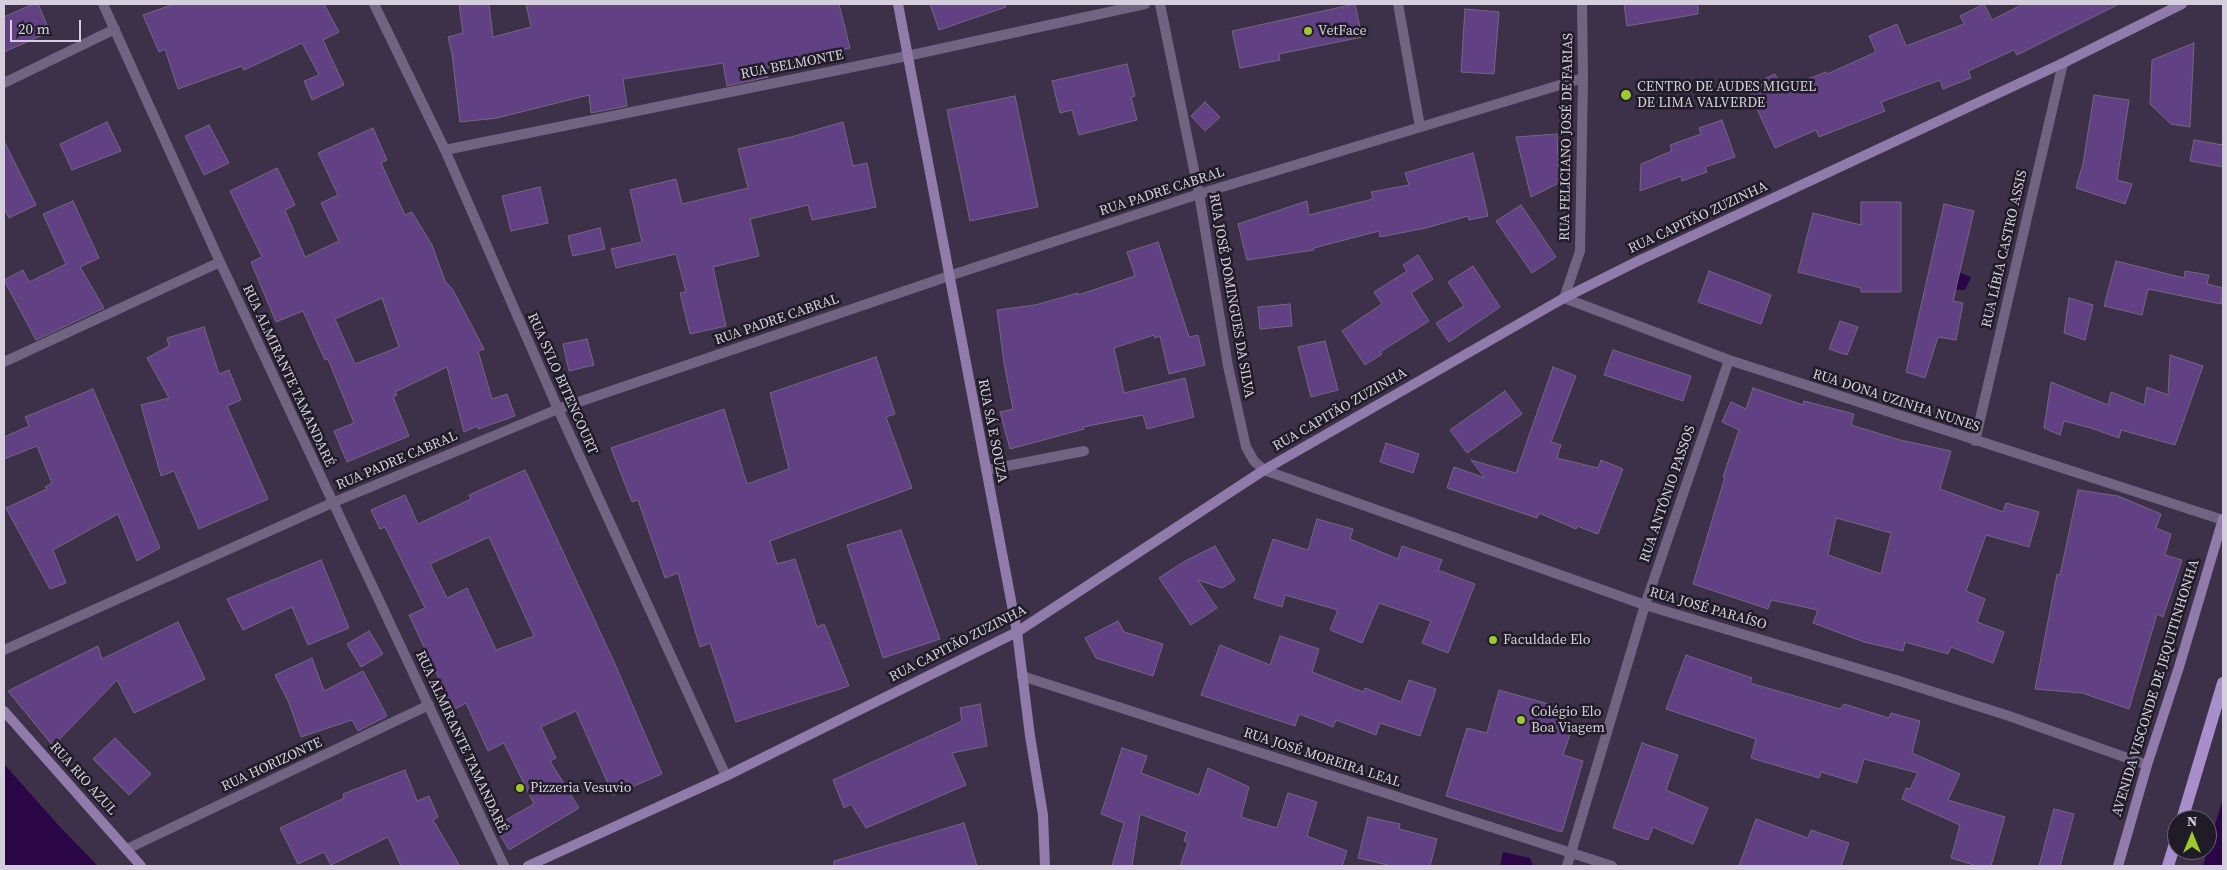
<!DOCTYPE html>
<html>
<head>
<meta charset="utf-8">
<style>
  body { margin:0 }
  #map { position:relative; width:2227px; height:870px; overflow:hidden; background:#3c3149; font-family:"Source Serif 4",serif }
  canvas { display:block }
  .frame { position:absolute; inset:0; border:5px solid #d4cedd; pointer-events:none }
  .north { position:absolute; left:2167px; top:810px; width:50px; height:50px; box-sizing:border-box; background:#201c27; border:1px solid #686370; border-radius:50%; rotate:0deg; font-size:14px; font-weight:700; line-height:20px; text-align:center; color:#d4cedd }
  .north::after { content:''; display:block; margin:auto; width:18px; height:22px; background:#9fca2e; clip-path:polygon(50% 0,100% 100%,50% 72%,0 100%) }
  .scale { position:absolute; left:10px; top:20px; width:71px; height:22px; box-sizing:border-box; border:2px solid #d4cedd; border-top:0; padding-left:6px; font-size:15px; line-height:18px; white-space:nowrap; color:#d4cedd; -webkit-text-stroke:4px #201c27; paint-order:stroke }
</style>
</head>
<body>
<div id="map">
<canvas width="2227" height="870"></canvas>
<div class="frame"></div>
<div class="north">N</div>
<div class="scale">20 m</div>
</div>
<script>
const g = document.querySelector('canvas').getContext('2d');
g.lineJoin = 'round';
function fillPath(path, color) {
  g.fillStyle = color;
  g.fill(path, 'evenodd');
}
function toPath(rows) {
  const path = new Path2D();
  for (const r of rows) {
    path.moveTo(r[0], r[1]);
    for (let i = 2; i < r.length; i += 2) path.lineTo(r[i], r[i + 1]);
  }
  return path;
}
function trace(path, color, width, dash) {
  g.strokeStyle = color;
  g.lineWidth = width;
  g.lineCap = dash ? 'butt' : 'round';
  g.setLineDash(dash || []);
  g.stroke(path);
}
function drawText(font, color, halo, rows, align = 'center') {
  g.font = font + ' "Source Serif 4",serif';
  g.lineWidth = 5;
  g.setLineDash([]);
  g.textBaseline = 'middle';
  g.strokeStyle = halo;
  g.fillStyle = color;
  for (const [text, x, y, turn = 0] of rows) {
    g.save();
    g.translate(x, y);
    g.rotate((+turn || 0) * Math.PI / 180);
    g.textAlign = isNaN(turn) ? turn : align;
    if (halo) g.strokeText(text, 0, 0);
    g.fillText(text, 0, 0);
    g.restore();
  }
}
fillPath(toPath([
  [1942,266,1971,277,1965,290,1940,289],
  [4,764,60,827,98,866,4,866],
  [2223,798,2223,866,2203,866],
  [1503,852,1530,858,1533,866,1500,866]
]), '#2b0647');
const building = toPath([
  [33,4,38,4,50,32,4,52,4,17,33,4],
  [174,4,324,4,339,32,323,40,344,85,312,100,304,81,319,75,302,43,244,70,242,66,178,89,165,49,159,52,143,15,174,4],
  [459,4,489,4,493,37,531,27,526,4,839,4,850,48,766,68,768,77,727,86,723,63,623,79,627,106,591,113,589,95,497,118,460,122,452,54,448,37,463,33,459,4],
  [930,4,1005,4,1006,7,939,30,930,4],
  [1355,4,1362,37,1279,54,1280,60,1240,68,1232,31,1355,4],
  [1624,4,1698,4,1698,14,1627,26,1624,4],
  [1984,4,1992,20,2023,4,2119,4,2017,55,2014,50,1968,71,1971,78,1943,89,1940,80,1881,102,1885,111,1819,137,1816,130,1775,148,1747,87,1775,74,1782,89,1826,72,1827,74,1876,52,1869,36,1897,24,1906,46,1964,24,1960,16,1984,4],
  [1465,9,1499,12,1494,74,1461,72,1465,9],
  [2194,43,2190,127,2171,124,2150,104,2152,60,2194,43],
  [1127,64,1135,96,1131,97,1137,120,1079,135,1072,110,1060,113,1052,81,1127,64],
  [2094,95,2129,100,2117,180,2132,184,2125,204,2076,188,2083,164,2094,95],
  [1015,96,1038,207,970,221,947,110,1015,96],
  [1205,102,1220,117,1205,131,1191,116,1205,102],
  [1722,120,1735,157,1705,167,1707,172,1682,181,1681,176,1640,191,1641,164,1672,151,1670,145,1701,134,1699,128,1722,120],
  [107,122,121,151,72,170,60,144,107,122],
  [843,122,853,166,867,163,876,207,812,220,808,205,750,219,759,256,713,267,726,326,690,334,680,293,686,292,676,254,616,268,611,249,642,242,630,190,676,179,682,204,748,188,738,149,791,137,843,122],
  [209,125,229,163,204,175,185,136,209,125],
  [373,128,387,160,381,163,405,215,412,212,432,245,445,281,453,290,484,349,478,351,492,399,507,394,515,416,478,429,477,426,464,432,447,367,395,392,397,395,393,397,409,436,347,462,334,431,354,423,328,359,325,360,303,311,276,322,251,262,262,257,230,191,277,168,295,205,285,210,305,257,339,241,321,203,338,195,318,153,373,128],
  [382,298,399,347,355,364,335,319,382,298],
  [1557,134,1559,183,1531,197,1516,137,1557,134],
  [2194,140,2223,145,2223,167,2190,161,2194,140],
  [4,141,36,205,9,218,4,208,4,141],
  [1473,153,1488,216,1469,220,1468,216,1426,228,1380,237,1379,231,1314,248,1314,250,1247,260,1238,224,1307,201,1309,215,1373,199,1371,192,1409,185,1405,173,1473,153],
  [540,187,548,223,511,231,502,196,540,187],
  [73,201,99,258,80,267,104,308,36,340,4,280,23,270,29,282,66,264,43,214,73,201],
  [1861,202,1901,202,1901,292,1861,292,1861,288,1798,272,1813,213,1861,225,1861,202],
  [1944,204,1974,211,1953,301,1963,303,1956,340,1938,337,1925,378,1906,372,1944,204],
  [1521,205,1556,257,1532,273,1496,221,1521,205],
  [600,228,605,249,573,256,568,236,600,228],
  [1158,242,1189,337,1198,335,1205,365,1169,374,1160,336,1155,338,1154,335,1114,348,1124,393,1185,378,1194,417,1147,429,1143,415,1083,427,1084,429,1010,449,1000,412,1013,409,1004,363,997,310,1035,305,1078,293,1078,295,1135,276,1127,252,1158,242],
  [1418,255,1433,279,1411,293,1429,321,1380,352,1382,354,1365,365,1342,331,1382,304,1374,292,1407,271,1403,265,1418,255],
  [2116,261,2184,278,2185,271,2209,275,2207,284,2223,288,2221,304,2148,289,2142,315,2104,306,2116,261],
  [1473,266,1500,307,1449,342,1436,323,1464,306,1448,282,1473,266],
  [1709,271,1771,295,1761,324,1698,302,1709,271],
  [2069,298,2093,305,2085,340,2064,333,2069,298],
  [1290,304,1292,326,1260,329,1258,307,1290,304],
  [1840,321,1858,327,1847,355,1829,349,1840,321],
  [204,327,219,374,229,370,241,400,227,406,268,499,199,529,174,471,161,476,141,405,169,398,147,358,169,346,167,338,204,327],
  [587,339,594,365,569,371,563,344,587,339],
  [1325,341,1338,390,1311,397,1298,347,1325,341],
  [1613,350,1691,376,1683,401,1604,375,1613,350],
  [2170,355,2203,366,2175,445,2121,430,2119,438,2091,428,2064,421,2060,435,2044,428,2051,382,2108,405,2111,392,2144,405,2147,387,2168,395,2170,355],
  [876,357,895,414,886,417,912,488,770,541,777,564,795,559,817,627,824,624,849,686,736,722,710,643,700,647,678,573,665,578,638,500,632,502,611,448,724,409,747,484,789,469,770,393,876,357],
  [1553,367,1576,376,1551,442,1561,445,1557,458,1598,468,1601,460,1623,469,1598,534,1577,526,1576,529,1539,513,1537,518,1447,488,1454,467,1485,478,1471,460,1516,473,1553,367],
  [1753,388,1803,405,1804,401,1854,414,1851,425,1900,440,1951,451,1940,489,2003,512,2006,503,2039,512,2029,547,1986,535,1966,591,1985,599,1977,622,2004,632,1993,663,1951,647,1948,654,1905,642,1903,651,1864,642,1813,623,1818,610,1771,600,1768,609,1693,584,1725,477,1723,477,1739,430,1722,422,1731,402,1746,409,1753,388],
  [1836,518,1891,533,1881,574,1828,555,1836,518],
  [93,389,160,548,137,561,118,514,53,550,66,583,50,589,6,508,47,489,45,487,52,483,37,446,4,459,4,437,29,426,25,417,93,389],
  [1505,391,1522,414,1467,453,1450,430,1505,391],
  [1386,443,1419,454,1413,473,1380,462,1386,443],
  [525,470,615,664,662,774,613,795,576,711,541,727,556,758,550,761,579,808,509,850,495,826,534,804,504,743,488,751,466,703,453,710,438,685,441,683,409,615,425,608,385,527,380,529,371,510,405,495,418,524,471,499,469,495,525,470],
  [489,537,534,636,496,650,467,588,447,598,430,564,489,537],
  [2078,490,2118,496,2161,514,2156,528,2171,534,2165,555,2182,560,2163,617,2157,614,2129,709,2082,693,2035,689,2057,574,2060,575,2078,490],
  [1317,519,1353,529,1350,539,1398,559,1402,546,1442,560,1438,570,1475,584,1448,653,1422,643,1431,621,1379,603,1362,643,1330,630,1338,610,1285,595,1282,607,1254,598,1273,539,1308,550,1317,519],
  [901,530,940,639,883,658,847,545,901,530],
  [1215,546,1235,580,1222,588,1198,580,1217,608,1191,625,1159,578,1185,561,1215,546],
  [321,560,349,628,308,645,292,607,243,630,227,599,321,560],
  [1118,621,1124,632,1163,644,1153,676,1096,658,1085,638,1118,621],
  [178,622,205,679,134,713,117,680,53,746,8,691,98,646,102,659,178,622],
  [369,631,383,654,361,667,347,644,369,631],
  [1280,636,1319,649,1312,672,1363,692,1365,688,1401,702,1409,680,1436,689,1420,736,1380,723,1376,735,1336,720,1333,727,1299,714,1295,726,1201,695,1220,645,1270,665,1280,636],
  [1686,655,1752,678,1750,683,1840,709,1844,704,1889,718,1891,713,1920,721,1912,753,1960,774,1948,800,2005,817,1991,866,1977,866,1951,858,1960,825,1902,799,1906,788,1910,789,1918,773,1864,759,1857,783,1821,772,1819,778,1751,758,1756,739,1666,709,1686,655],
  [312,658,324,691,363,671,387,716,358,731,352,720,301,737,289,703,275,675,312,658],
  [1499,690,1563,708,1558,727,1571,731,1563,755,1583,761,1562,832,1446,796,1467,728,1487,733,1499,690],
  [980,704,987,746,952,753,966,785,866,828,851,804,844,808,833,780,962,721,960,708,980,704],
  [115,738,151,774,129,795,93,759,115,738],
  [1642,743,1678,755,1666,790,1708,808,1693,844,1653,827,1648,840,1613,828,1642,743],
  [1122,748,1147,756,1141,773,1199,795,1208,768,1249,787,1241,817,1277,828,1288,793,1317,802,1307,836,1347,851,1342,866,1180,866,1188,843,1184,841,1187,832,1140,814,1132,866,1112,866,1124,823,1101,814,1122,748],
  [405,770,417,801,429,796,438,817,433,820,460,866,401,866,388,837,331,865,324,852,298,864,280,828,344,798,343,794,405,770],
  [2054,809,2074,814,2060,866,2039,866,2054,809],
  [1368,817,1400,824,1399,829,1437,839,1430,866,1392,866,1358,858,1368,817],
  [1756,819,1808,838,1811,830,1849,843,1841,866,1739,866,1756,819],
  [964,823,977,866,834,866,834,861,964,823]
]);
fillPath(building, '#614184');
trace(building, '#736782', 1);
trace(toPath([
  [103,4,220,262,504,866],
  [374,4,445,150,558,409,726,776],
  [1160,4,1199,194,1228,366,1246,447,1254,461,1264,470,1645,605,1896,680,2009,716,2147,765],
  [1398,4,1420,127],
  [1582,4,1583,78,1580,251,1564,298,1729,360,2223,520],
  [4,83,115,29],
  [445,150,907,56,1145,4],
  [4,362,220,262],
  [1975,441,2063,63],
  [986,470,1084,451],
  [4,650,332,503,558,409,949,276,1199,194,1583,78],
  [1022,676,1612,866],
  [127,849,429,705],
  [1567,866,1645,605,1729,360]
]), '#716382', 10);
trace(toPath([
  [898,4,1017,632,1030,736,1043,815,1045,866],
  [4,711,141,866],
  [528,866,726,776,1017,632,1264,470,1564,298,1636,262,2063,63,2182,4],
  [2118,866,2147,765,2179,667,2223,519]
]), '#917bab', 10);
trace(toPath([
  [2182,820,2223,683],
  [2168,866,2177,837]
]), '#a98ecc', 12);
for (const [x, y, r, color] of [
  [1308,31,5,"#9fca2e"],
  [1626,95,6,"#9fca2e"],
  [1493,640,5,"#9fca2e"],
  [1521,720,5,"#9fca2e"],
  [520,788,5,"#9fca2e"]
]) {
  const dot = new Path2D();
  dot.arc(x, y, r, 0, 2 * Math.PI);
  g.fillStyle = color;
  g.fill(dot);
  trace(dot, '#201c27', 2);
}
drawText('14px', '#d4cedd', '#201c27', [
  ["VetFace",1318,31],
  ["CENTRO DE AUDES MIGUEL",1637,87],
  ["DE LIMA VALVERDE",1637,103],
  ["Faculdade Elo",1503,640],
  ["Colégio Elo",1531,712],
  ["Boa Viagem",1531,728],
  ["Pizzeria Vesuvio",530,788]
], 'left');
drawText('14px', '#d4cedd', '#201c27', [
  ["RUA BELMONTE",792,65,-11],
  ["RUA FELICIANO JOSÉ DE FARIAS",1567,137,-89],
  ["RUA PADRE CABRAL",1162,192,-18],
  ["RUA CAPITÃO ZUZINHA",1698,218,-25],
  ["RUA LÍBIA CASTRO ASSIS",2005,249,-77],
  ["RUA JOSÉ DOMINGUES DA SILVA",1231,296,80],
  ["RUA PADRE CABRAL",777,320,-19],
  ["RUA ALMIRANTE TAMANDARÉ",288,376,65],
  ["RUA SYLO BITENCOURT",562,384,66],
  ["RUA DONA UZINHA NUNES",1896,401,18],
  ["RUA CAPITÃO ZUZINHA",1340,410,-30],
  ["RUA SÁ E SOUZA",992,431,79],
  ["RUA PADRE CABRAL",397,461,-23],
  ["RUA ANTÔNIO PASSOS",1668,494,-71],
  ["RUA JOSÉ PARAÍSO",1708,609,16],
  ["RUA CAPITÃO ZUZINHA",958,644,-27],
  ["AVENIDA VISCONDE DE JEQUITINHONHA",2156,688,-73],
  ["RUA ALMIRANTE TAMANDARÉ",461,742,65],
  ["RUA JOSÉ MOREIRA LEAL",1322,758,18],
  ["RUA HORIZONTE",272,765,-25],
  ["RUA RIO AZUL",83,779,48]
]);
</script>
</body>
</html>
